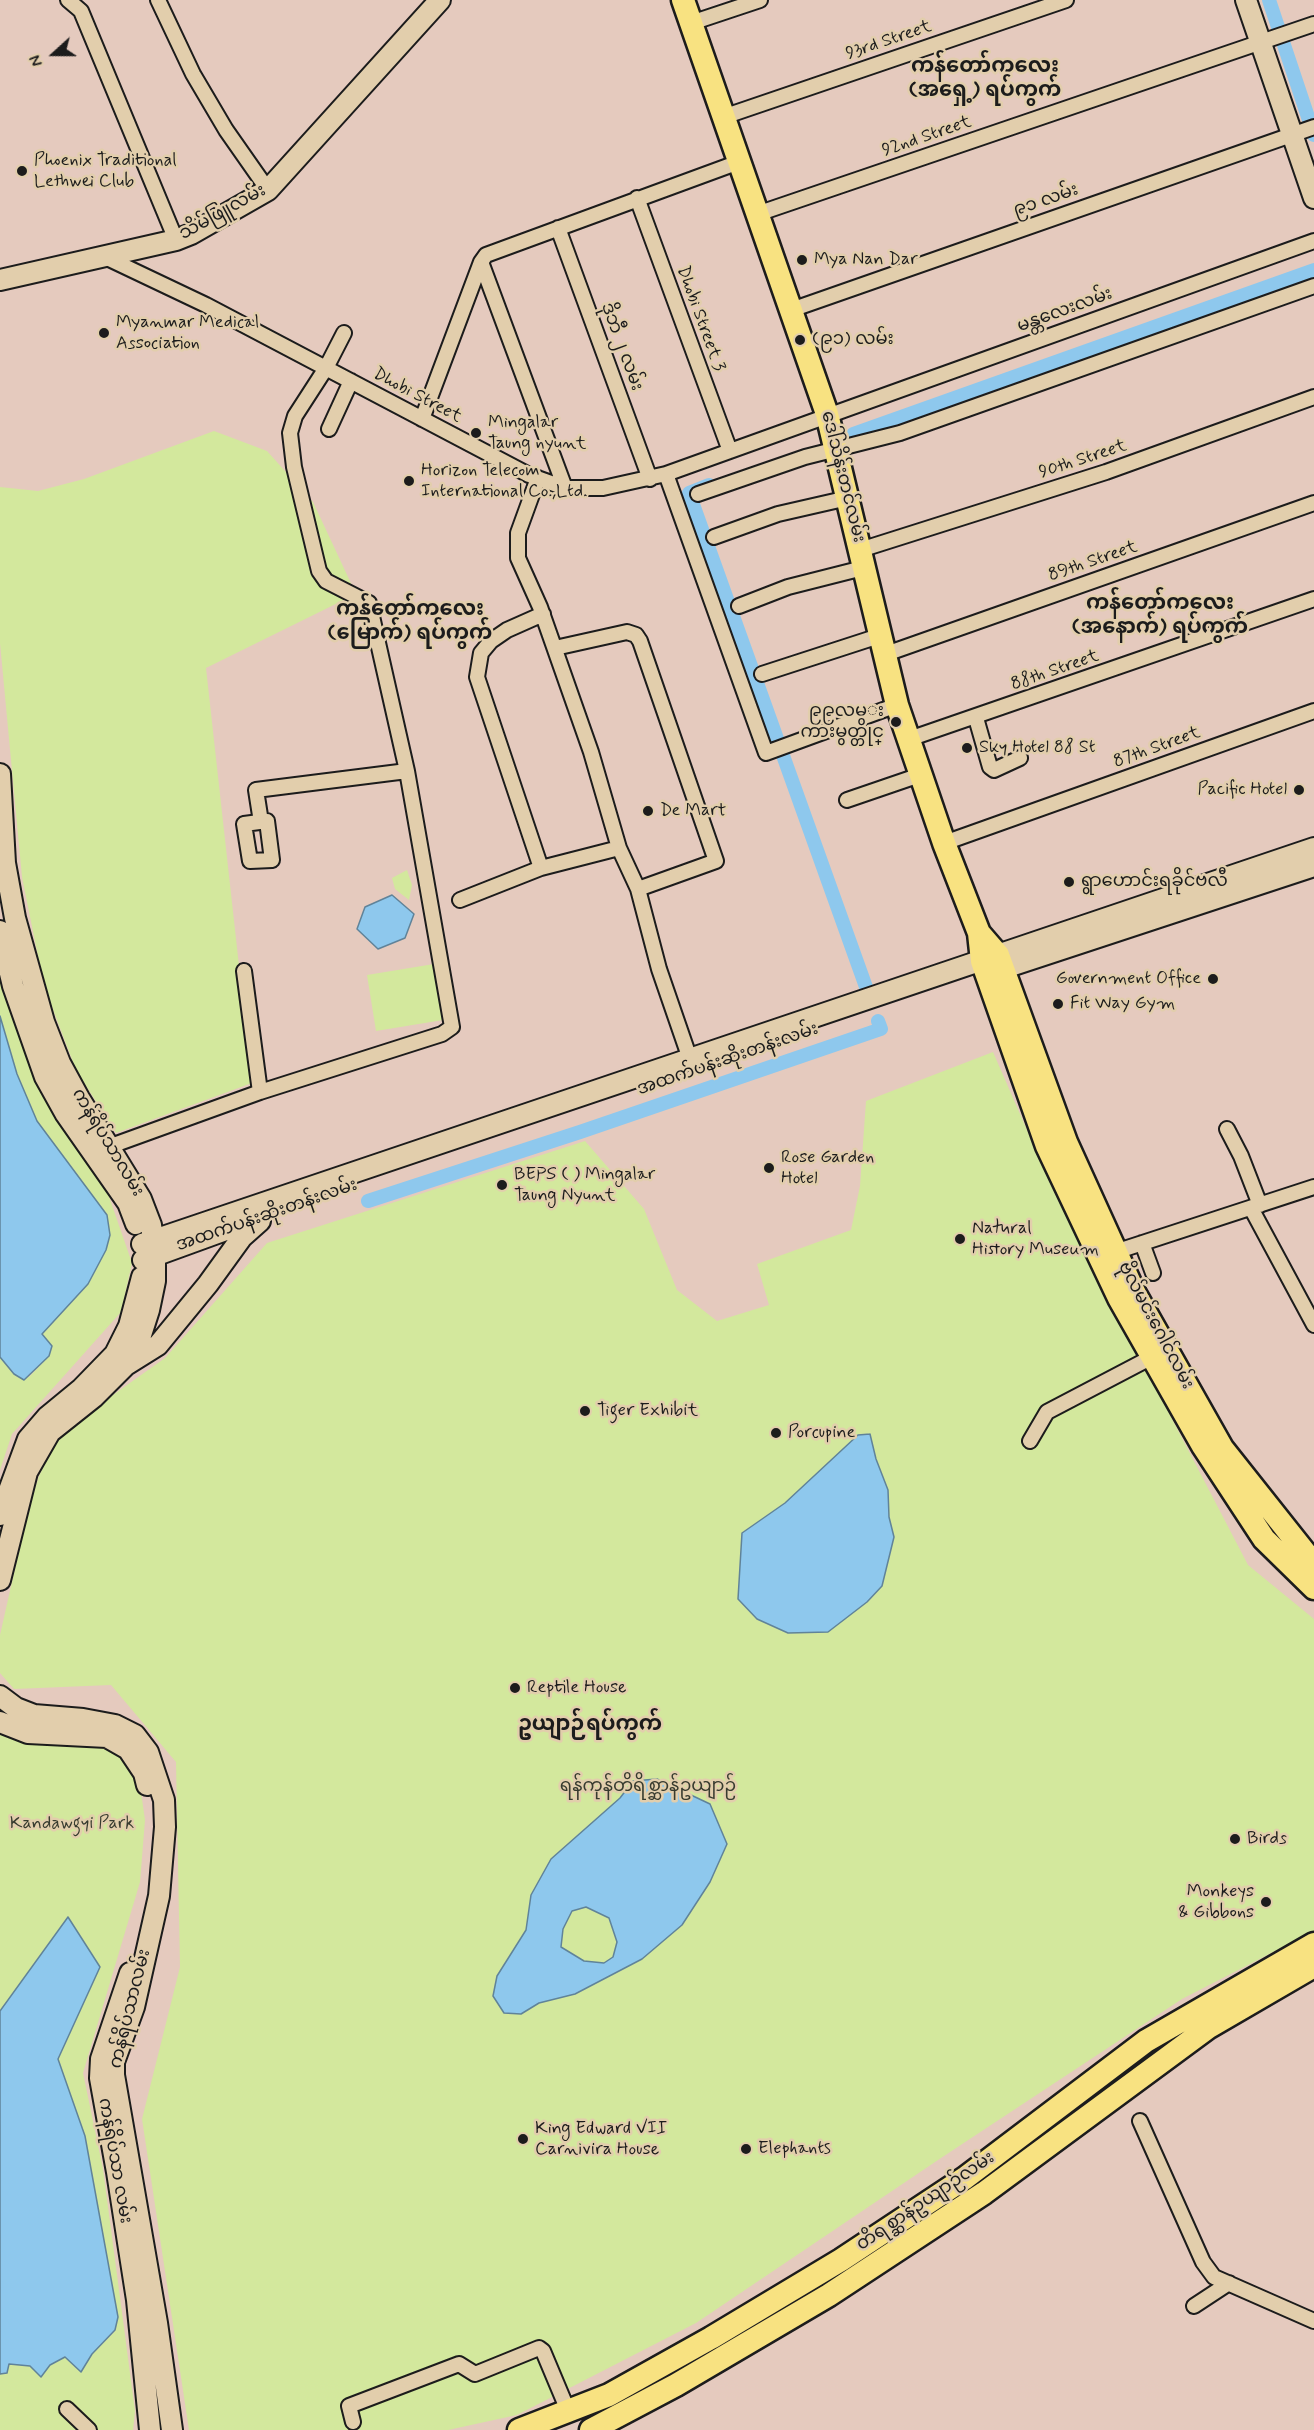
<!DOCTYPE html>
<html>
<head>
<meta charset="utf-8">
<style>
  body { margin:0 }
  #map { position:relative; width:1314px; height:2430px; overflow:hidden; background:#e5cabe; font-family:Mynerve,sans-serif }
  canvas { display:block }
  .north { position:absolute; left:24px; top:24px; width:60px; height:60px; -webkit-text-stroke:4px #e2ceac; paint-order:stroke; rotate:249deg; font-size:16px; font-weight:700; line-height:24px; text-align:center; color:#1c1c1c }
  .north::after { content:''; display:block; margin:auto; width:21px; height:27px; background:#1c1c1c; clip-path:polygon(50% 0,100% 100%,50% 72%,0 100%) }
</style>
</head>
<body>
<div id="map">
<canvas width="1314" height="2430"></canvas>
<div class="north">N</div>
</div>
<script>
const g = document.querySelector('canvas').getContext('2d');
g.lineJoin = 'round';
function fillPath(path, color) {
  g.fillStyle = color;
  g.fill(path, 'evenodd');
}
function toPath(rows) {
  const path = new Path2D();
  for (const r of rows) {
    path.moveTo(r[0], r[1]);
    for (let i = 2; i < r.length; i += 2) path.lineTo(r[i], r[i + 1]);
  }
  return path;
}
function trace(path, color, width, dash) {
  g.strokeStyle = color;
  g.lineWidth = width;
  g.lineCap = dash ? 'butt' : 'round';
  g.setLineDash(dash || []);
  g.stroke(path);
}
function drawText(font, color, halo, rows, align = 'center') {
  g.font = font + ' Mynerve,"Noto Sans Myanmar",sans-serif';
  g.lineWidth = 5;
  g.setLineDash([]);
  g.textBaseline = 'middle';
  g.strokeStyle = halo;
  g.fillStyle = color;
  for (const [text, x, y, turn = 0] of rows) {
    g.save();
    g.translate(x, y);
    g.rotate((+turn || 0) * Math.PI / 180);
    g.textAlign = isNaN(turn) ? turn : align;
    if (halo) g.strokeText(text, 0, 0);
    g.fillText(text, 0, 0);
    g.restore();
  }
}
fillPath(toPath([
  [214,431,267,451,313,502,356,594,206,668,252,1083,116,1133,76,1070,44,986,22,877,0,643,0,487,38,491,84,479],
  [407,870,412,885,409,900,395,889,392,878],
  [0,962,40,1091,106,1188,132,1263,121,1312,12,1434,0,1470,0,1357,14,1374,29,1377,49,1356,51,1350,49,1342,42,1334,88,1284,106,1250,110,1235,107,1215,37,1121,17,1074,0,1016],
  [434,964,443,1020,376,1031,367,975],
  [993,1052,1054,1192,1248,1565,1314,1619,1314,1931,1182,1999,941,2158,696,2323,517,2415,448,2430,189,2430,142,2119,180,1967,176,1762,111,1685,14,1689,0,1673,0,1635,28,1511,39,1476,56,1440,89,1412,165,1358,267,1243,585,1141,644,1209,677,1290,717,1321,769,1305,757,1264,851,1230,860,1186,866,1101],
  [0,1724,85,1742,119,1754,134,1773,141,1792,145,1820,140,1882,83,2073,103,2169,135,2411,133,2430,0,2430,0,2374,7,2373,9,2364,50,2365,65,2357,81,2372,92,2354,115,2331,118,2317,85,2136,58,2059,100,1967,69,1918,0,2011]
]), '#d3e89d');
const water = toPath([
  [392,895,414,914,405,938,378,949,357,929,365,907,392,895],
  [0,1016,17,1074,37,1121,107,1215,110,1235,106,1250,88,1284,42,1334,52,1346,49,1356,24,1380,14,1374,0,1357,0,1016],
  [870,1434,876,1459,888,1490,889,1517,894,1537,882,1586,867,1602,828,1632,788,1633,757,1619,738,1599,742,1533,785,1503,858,1435,870,1434],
  [657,1779,710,1804,727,1844,710,1882,682,1925,642,1959,575,1994,539,2003,521,2014,504,2013,493,1996,497,1976,526,1930,531,1895,551,1859,620,1798,633,1781,657,1779],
  [586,1907,609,1918,617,1942,613,1957,604,1963,584,1961,561,1947,563,1929,572,1911,586,1907],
  [68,1917,100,1967,58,2059,85,2136,118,2317,115,2330,92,2354,81,2372,65,2357,50,2365,41,2377,30,2366,9,2364,7,2373,0,2374,0,2011,68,1917]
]);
fillPath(water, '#8ec8ed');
trace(water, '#608399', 1.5);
trace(toPath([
  [1269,0,1314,135],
  [853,434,1314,270],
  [709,485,689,493,866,987],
  [368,1201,580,1132,881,1029,878,1021]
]), '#8ec8ed', 14);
const street = toPath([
  [68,0,81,11,176,240],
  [158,0,193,74,226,130,268,190],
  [691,23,760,0],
  [723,117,1066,0],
  [637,198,730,451],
  [757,214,1314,24],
  [558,228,650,479],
  [105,257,206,305,529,475,565,488,603,488,666,474,1314,241],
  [481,262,565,488],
  [791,310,1314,127],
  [422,419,481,262,486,255,739,162],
  [329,429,351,381],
  [666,474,766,753,897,705],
  [538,478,518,533,518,558,540,607,591,752,619,848,638,889,716,861,640,641,636,635,627,632,555,648],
  [698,494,805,457,900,433,1314,286],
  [714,537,778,514,848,498],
  [860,550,1106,472,1314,397],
  [739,606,788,587,863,568],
  [883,655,1314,503],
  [762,674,879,636],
  [976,718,990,767,994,770,1020,758],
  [909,739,1314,599],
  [847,800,920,775],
  [267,821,272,860,250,861,244,824,267,821],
  [261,822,256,790,407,771],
  [944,843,1314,711],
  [541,868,477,677,481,653,491,641,507,630,543,614],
  [638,889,659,969,690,1059],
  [460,900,541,868,619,848],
  [244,971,260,1092],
  [1227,1129,1241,1156,1260,1205],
  [108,1147,260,1092,442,1034,452,1027,407,771,369,603,326,581,319,571,294,467,290,433,295,416,326,368,344,333],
  [1251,1208,1314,1325],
  [1142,1243,1153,1273],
  [1115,1252,1314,1187],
  [1030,1441,1047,1412,1152,1357],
  [1140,2121,1203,2262,1214,2277,1314,2321],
  [1194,2306,1229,2283],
  [67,2409,89,2430],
  [353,2422,349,2406,459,2364,475,2374,539,2348,543,2351,569,2413]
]);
const secondary = toPath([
  [1246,0,1314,198],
  [0,280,176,240,191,234,268,190,440,0],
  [0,774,5,863,15,918,44,1022,60,1063,79,1098,141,1199,151,1225,155,1256,155,1281,149,1310,141,1335,124,1367,94,1397,50,1432,27,1472,0,1580],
  [0,931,13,986,45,1077,65,1113,128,1203,136,1224],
  [989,973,1314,866],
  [142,1244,1314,848],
  [143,1260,253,1220],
  [126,1365,158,1345,208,1284,242,1237,260,1221],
  [0,1515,28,1439,47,1417,81,1389,115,1354,129,1326,142,1277],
  [0,1696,16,1708,34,1715,83,1719,115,1725,135,1735,148,1752,164,1800,165,1827,159,1896,134,2007,114,2062,114,2075,157,2323,172,2430],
  [0,1722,28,1733,107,1737,128,1749,144,1773,147,1785],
  [130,1973,101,2059,100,2078,117,2172,137,2300,150,2430]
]);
const primary = toPath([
  [683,0,827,414,897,705,944,843,979,933,982,961,1047,1146,1119,1298,1203,1446,1264,1539,1314,1588],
  [979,933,998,955,1066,1142,1135,1294,1222,1448,1314,1564],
  [519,2430,609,2395,711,2338,841,2260,965,2178,1146,2041,1314,1944],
  [591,2430,676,2385,829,2295,984,2193,1209,2027,1314,1966]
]);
trace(street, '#1c1c1c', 18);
trace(secondary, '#1c1c1c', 24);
trace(primary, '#1c1c1c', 27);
trace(street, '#e2ceac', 14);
trace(secondary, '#e2ceac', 20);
trace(primary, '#f8e281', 22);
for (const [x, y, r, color] of [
  [22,171,6,"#1c1c1c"],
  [802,260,6,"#1c1c1c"],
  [104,333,6,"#1c1c1c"],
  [800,340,6,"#1c1c1c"],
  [476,433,6,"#1c1c1c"],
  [409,481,6,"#1c1c1c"],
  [896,722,6,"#1c1c1c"],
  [967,748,6,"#1c1c1c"],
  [1299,790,6,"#1c1c1c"],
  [648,811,6,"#1c1c1c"],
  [1069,882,6,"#1c1c1c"],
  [1213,979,6,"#1c1c1c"],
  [1058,1004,6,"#1c1c1c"],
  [769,1168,6,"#1c1c1c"],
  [502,1185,6,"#1c1c1c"],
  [960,1239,6,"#1c1c1c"],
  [585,1411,6,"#1c1c1c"],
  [776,1433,6,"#1c1c1c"],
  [515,1688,6,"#1c1c1c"],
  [1235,1839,6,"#1c1c1c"],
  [1266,1902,6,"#1c1c1c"],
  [523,2139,6,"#1c1c1c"],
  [746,2149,6,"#1c1c1c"]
]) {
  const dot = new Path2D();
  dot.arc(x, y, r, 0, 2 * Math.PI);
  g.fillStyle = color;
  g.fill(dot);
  trace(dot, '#e2ceac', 2);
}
drawText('18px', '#1c1c1c', '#e2ceac', [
  ["93rd Street",889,41,-19],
  ["92nd Street",927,137,-19],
  ["၉၁ လမ်း",1046,201,-19],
  ["သိမ်ဖြူလမ်း",223,213,-29],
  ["မန္တလေးလမ်း",1065,311,-20],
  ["Dhobi Street 3",700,319,70],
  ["ဒိုဘီ ၂ လမ်း",621,347,70],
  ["Dhobi Street",417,396,28],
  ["90th Street",1083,460,-18],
  ["ဒေါ်သိန်းတင်လမ်း",842,477,76],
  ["89th Street",1093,562,-19],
  ["88th Street",1055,671,-19],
  ["87th Street",1157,748,-20],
  ["အထက်ပန်းဆိုးတန်းလမ်း",728,1060,-19],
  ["ကန်ရိပ်သာလမ်း",107,1143,59],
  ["အထက်ပန်းဆိုးတန်းလမ်း",267,1216,-19],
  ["ဗိုလ်မင်းဂေါင်လမ်း",1155,1326,62],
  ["ကန်ရိပ်သာလမ်း",131,2009,-76],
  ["ကန်ရိပ်သာ လမ်း",114,2161,80],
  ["တိရစ္ဆာန်ဥယျာဉ်လမ်း",926,2202,-34]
]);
drawText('18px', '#1c1c1c', '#e2ceac', [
  ["Phoenix Traditional",34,161],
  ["Lethwei Club",34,182],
  ["Mya Nan Dar",814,260],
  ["Myanmar Medical",116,323],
  ["Association",116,344],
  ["(၉၁) လမ်း",812,340],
  ["Mingalar",488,423],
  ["Taung nyunt",488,444],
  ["Horizon Telecom",421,471],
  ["International Co.,Ltd.",421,492],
  ["၉၉လမ္း",884,712,"right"],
  ["ကားမွတ္တိုင္",884,733,"right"],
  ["Sky Hotel 88 St",979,748],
  ["Pacific Hotel",1287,790,"right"],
  ["De Mart",660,811],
  ["ရွာဟောင်းရခိုင်ဗလီ",1081,882],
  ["Government Office",1201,979,"right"],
  ["Fit Way Gym",1070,1004],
  ["Rose Garden",781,1158],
  ["Hotel",781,1179],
  ["BEPS ( ) Mingalar",514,1175],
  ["Taung Nyunt",514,1196],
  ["Natural",972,1229],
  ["History Museum",972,1250],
  ["Tiger Exhibit",597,1411],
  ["Porcupine",788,1433],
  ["Reptile House",527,1688],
  ["Birds",1247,1839],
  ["Monkeys",1254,1892,"right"],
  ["& Gibbons",1254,1913,"right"],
  ["King Edward VII",535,2129],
  ["Carnivira House",535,2150],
  ["Elephants",758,2149]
], 'left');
drawText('18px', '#373b2f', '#e2ceac', [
  ["ရန်ကုန်တိရိစ္ဆာန်ဥယျာဉ်",648,1787],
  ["Kandawgyi Park",72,1824]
]);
drawText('bold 21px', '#1c1c1c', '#e2ceac', [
  ["ကန်တော်ကလေး",985,68],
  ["(အရှေ့) ရပ်ကွက်",985,92],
  ["ကန်တော်ကလေး",1160,605],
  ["(အနောက်) ရပ်ကွက်",1160,629],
  ["ကန်တော်ကလေး",410,611],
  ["(မြောက်) ရပ်ကွက်",410,635],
  ["ဥယျာဉ်ရပ်ကွက်",590,1726]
]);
</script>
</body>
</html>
